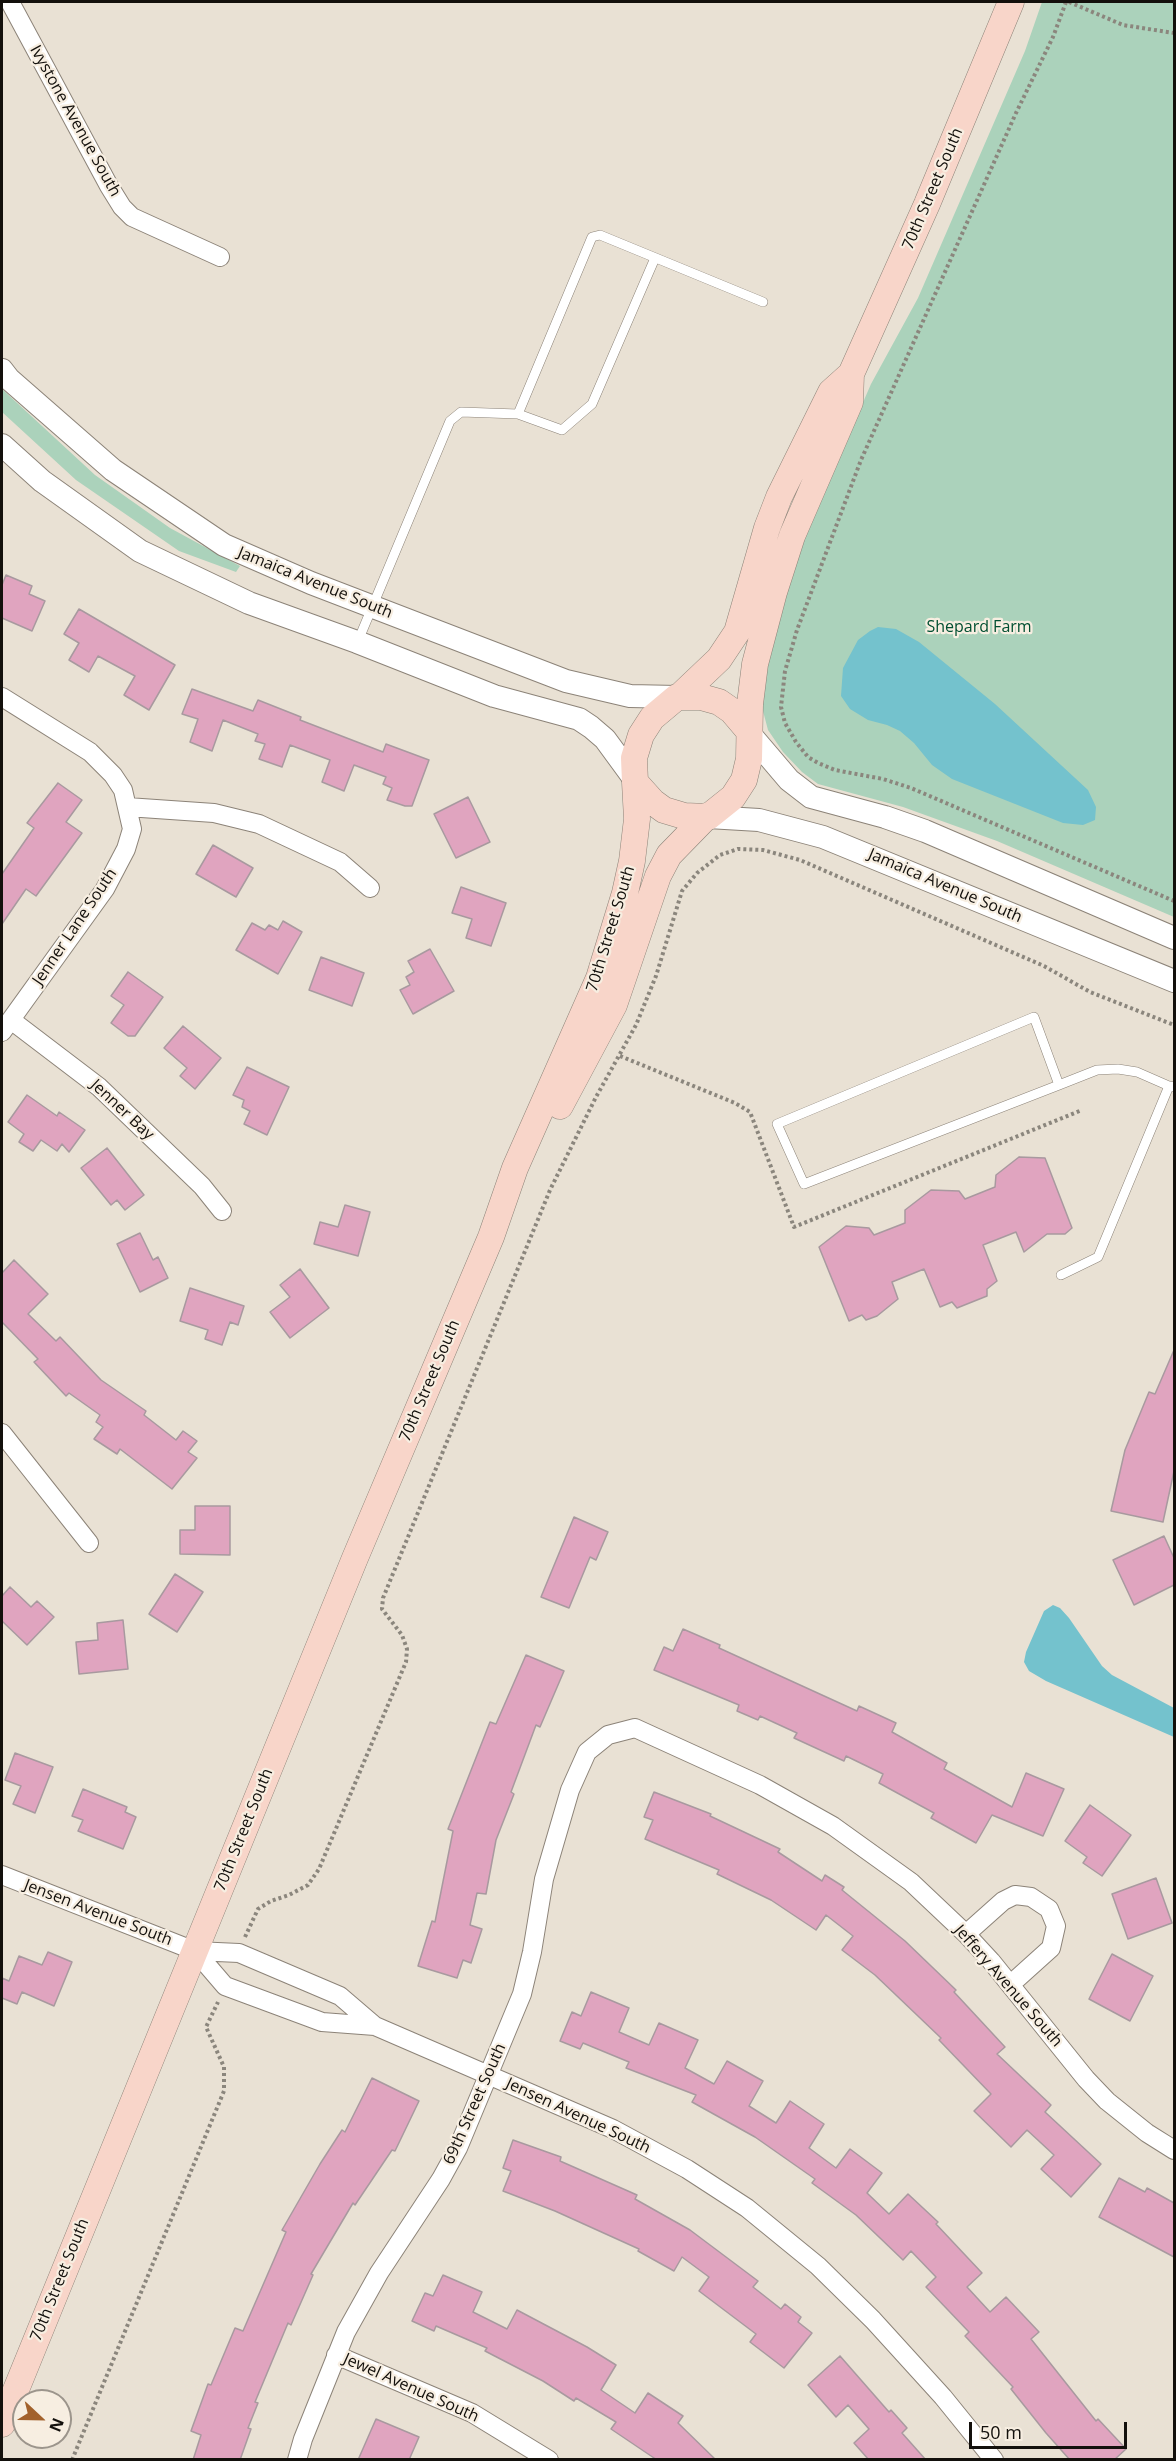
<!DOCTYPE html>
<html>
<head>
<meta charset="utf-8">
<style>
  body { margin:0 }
  #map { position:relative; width:1176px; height:2461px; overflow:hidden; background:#e9e1d4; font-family:"Open Sans",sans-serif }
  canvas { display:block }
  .frame { position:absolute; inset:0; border:3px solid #13100c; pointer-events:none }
  .north { position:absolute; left:12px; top:2389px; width:60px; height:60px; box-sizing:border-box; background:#f7eee1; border:2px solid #9c958c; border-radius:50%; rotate:112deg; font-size:16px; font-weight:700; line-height:24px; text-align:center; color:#13100c }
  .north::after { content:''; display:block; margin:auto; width:21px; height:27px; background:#a2612c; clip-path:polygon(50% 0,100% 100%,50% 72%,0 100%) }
  .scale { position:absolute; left:969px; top:2422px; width:158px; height:27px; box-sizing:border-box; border:3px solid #13100c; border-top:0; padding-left:8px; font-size:18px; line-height:21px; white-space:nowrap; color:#13100c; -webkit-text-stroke:4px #f7eee1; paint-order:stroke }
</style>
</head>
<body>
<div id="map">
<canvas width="1176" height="2461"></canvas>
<div class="frame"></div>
<div class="north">N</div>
<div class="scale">50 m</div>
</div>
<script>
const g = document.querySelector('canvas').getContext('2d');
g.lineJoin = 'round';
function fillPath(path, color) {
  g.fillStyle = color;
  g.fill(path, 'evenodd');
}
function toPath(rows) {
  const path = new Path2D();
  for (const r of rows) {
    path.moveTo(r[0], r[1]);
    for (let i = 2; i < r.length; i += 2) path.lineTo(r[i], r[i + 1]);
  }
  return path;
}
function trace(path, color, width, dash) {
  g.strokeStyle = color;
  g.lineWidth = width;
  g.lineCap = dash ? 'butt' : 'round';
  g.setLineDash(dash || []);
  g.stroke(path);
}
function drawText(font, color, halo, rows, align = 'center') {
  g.font = font + ' "Open Sans",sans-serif';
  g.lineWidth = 4.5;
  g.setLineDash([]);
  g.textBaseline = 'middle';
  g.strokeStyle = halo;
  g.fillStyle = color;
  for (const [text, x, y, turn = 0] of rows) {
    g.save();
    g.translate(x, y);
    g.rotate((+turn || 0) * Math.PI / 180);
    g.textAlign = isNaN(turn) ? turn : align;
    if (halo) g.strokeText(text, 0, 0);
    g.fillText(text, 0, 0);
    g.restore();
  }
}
fillPath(toPath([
  [1042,2,1174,2,1174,917,997,841,903,807,818,784,802,772,783,752,768,730,763,711,762,682,790,579,807,531,871,384,918,298,1025,51],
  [2,389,95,475,170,528,240,566,236,572,179,551,76,480,2,412]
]), '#abd2bb');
fillPath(toPath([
  [878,627,896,629,919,642,995,704,1088,790,1096,807,1095,820,1083,825,1063,823,952,779,932,765,914,743,900,731,887,725,868,720,850,709,841,696,843,668,858,640,870,631],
  [1053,1605,1060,1608,1069,1618,1102,1666,1112,1675,1174,1708,1174,1737,1046,1681,1029,1671,1024,1662,1026,1652,1044,1611]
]), '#74c2cd');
const building = toPath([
  [6,575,32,586,29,594,45,601,32,631,2,618,2,585,6,575],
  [79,609,175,665,149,710,124,695,135,676,98,656,89,672,69,660,79,643,64,634,79,609],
  [192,689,253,711,258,700,301,717,300,720,383,752,386,744,429,760,412,806,405,806,387,800,392,788,383,784,386,777,354,765,344,791,322,782,330,760,290,745,282,767,259,759,265,744,255,741,258,734,223,720,212,751,190,742,198,719,182,714,192,689],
  [58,783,82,800,66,822,82,833,36,896,26,889,2,924,2,874,34,828,27,823,58,783],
  [468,797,490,842,456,858,434,814,468,797],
  [213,845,253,868,236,897,196,874,213,845],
  [461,887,506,903,491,946,466,938,472,919,452,913,461,887],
  [283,921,302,932,278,974,236,950,252,923,265,930,269,925,278,930,283,921],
  [430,949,454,991,413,1014,400,990,410,985,406,977,414,972,408,961,430,949],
  [321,957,364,973,352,1006,309,990,321,957],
  [128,972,163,997,135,1036,128,1036,111,1023,124,1005,111,996,128,972],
  [183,1026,221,1058,195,1089,180,1076,187,1068,164,1048,183,1026],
  [247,1067,289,1087,267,1135,244,1124,250,1111,242,1107,244,1100,233,1095,247,1067],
  [27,1095,57,1116,59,1112,85,1130,69,1152,62,1144,57,1151,41,1140,33,1151,19,1142,24,1134,8,1122,27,1095],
  [107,1148,144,1195,125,1210,117,1200,111,1205,81,1168,107,1148],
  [1019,1157,1045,1158,1072,1228,1065,1234,1047,1234,1024,1252,1016,1232,983,1245,997,1281,987,1289,987,1296,957,1308,952,1302,940,1307,924,1269,892,1282,898,1299,877,1316,866,1320,862,1315,849,1321,819,1247,846,1226,869,1228,874,1235,905,1223,905,1210,931,1190,959,1191,965,1199,995,1187,996,1175,1019,1157],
  [345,1205,370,1212,358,1256,314,1244,320,1222,338,1227,345,1205],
  [140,1233,153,1260,158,1257,168,1278,140,1292,117,1244,140,1233],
  [14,1260,48,1294,28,1314,56,1341,60,1337,101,1380,146,1411,144,1415,176,1440,183,1431,197,1441,188,1452,197,1458,172,1489,120,1449,117,1454,94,1439,103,1427,96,1422,100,1415,69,1393,66,1396,34,1362,38,1359,2,1322,2,1273,14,1260],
  [300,1269,329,1308,290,1338,270,1312,290,1297,280,1285,300,1269],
  [190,1288,244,1306,238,1325,230,1322,222,1345,205,1339,208,1330,180,1321,190,1288],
  [1174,1350,1174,1471,1163,1522,1111,1511,1125,1450,1149,1392,1155,1394,1174,1350],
  [195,1506,230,1506,230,1555,180,1554,180,1530,195,1530,195,1506],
  [574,1517,608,1532,596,1560,590,1557,569,1608,541,1597,574,1517],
  [1164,1536,1174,1558,1174,1585,1134,1605,1113,1560,1164,1536],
  [175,1574,203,1592,177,1632,149,1614,175,1574],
  [10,1587,31,1607,37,1601,54,1617,27,1645,2,1621,2,1596,10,1587],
  [123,1620,128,1669,79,1674,76,1642,98,1640,97,1623,123,1620],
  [683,1629,720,1645,719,1648,857,1711,859,1706,896,1723,892,1732,947,1763,944,1769,1012,1807,1026,1773,1064,1789,1043,1836,992,1815,976,1843,931,1818,934,1813,879,1783,883,1774,846,1756,844,1761,794,1738,797,1733,760,1716,758,1720,737,1711,739,1705,654,1670,664,1647,673,1651,683,1629],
  [526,1655,564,1671,540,1727,536,1725,511,1792,514,1794,496,1840,486,1894,477,1893,470,1925,482,1929,471,1963,463,1960,457,1978,418,1966,432,1921,435,1922,453,1831,448,1829,490,1722,496,1724,526,1655],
  [15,1753,53,1767,35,1813,13,1804,21,1786,5,1780,15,1753],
  [83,1789,127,1807,125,1812,136,1817,123,1849,78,1831,83,1820,72,1816,83,1789],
  [654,1792,711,1814,710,1816,780,1849,778,1852,822,1881,825,1875,844,1887,842,1890,905,1941,956,1990,954,1992,1005,2047,997,2054,1051,2105,1045,2112,1101,2164,1071,2197,1041,2169,1054,2155,1027,2130,1011,2147,974,2111,991,2094,939,2040,941,2038,875,1975,842,1950,853,1936,826,1915,816,1930,771,1900,717,1874,719,1870,645,1839,653,1820,644,1817,654,1792],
  [1090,1805,1131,1835,1102,1876,1083,1863,1087,1857,1065,1841,1090,1805],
  [1156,1878,1172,1923,1128,1939,1112,1894,1156,1878],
  [48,1952,72,1962,54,2006,22,1992,17,2004,2,1998,2,1978,9,1981,19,1956,42,1965,48,1952],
  [1112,1954,1153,1976,1130,2021,1089,1999,1112,1954],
  [591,1992,629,2008,619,2032,649,2045,659,2023,698,2040,685,2068,714,2084,727,2061,763,2081,749,2106,776,2123,790,2101,824,2124,809,2148,836,2168,850,2149,882,2173,867,2193,889,2214,908,2194,938,2222,936,2224,982,2273,967,2287,990,2312,1006,2297,1039,2332,1031,2339,1096,2421,1098,2419,1126,2449,1114,2460,1070,2460,1046,2433,1011,2389,1013,2387,965,2336,969,2332,926,2287,936,2277,911,2251,903,2260,856,2215,812,2183,815,2179,755,2137,692,2102,696,2095,626,2068,629,2062,583,2043,580,2049,560,2041,572,2012,581,2016,591,1992],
  [372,2078,419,2101,395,2151,392,2150,355,2205,353,2203,311,2274,313,2275,291,2325,288,2323,255,2402,258,2403,248,2428,251,2429,240,2460,193,2460,201,2435,191,2431,208,2384,211,2385,235,2328,243,2331,286,2232,282,2230,320,2164,342,2130,345,2132,372,2078],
  [513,2140,561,2157,560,2161,637,2195,635,2199,690,2230,758,2281,753,2287,781,2309,785,2304,801,2317,798,2322,812,2333,784,2368,750,2342,756,2334,699,2291,709,2277,682,2257,674,2271,638,2251,639,2249,555,2211,503,2191,511,2171,503,2168,513,2140],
  [1119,2178,1145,2192,1147,2188,1174,2203,1174,2257,1099,2217,1119,2178],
  [443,2275,482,2292,473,2312,507,2329,517,2310,587,2347,616,2365,601,2390,635,2413,648,2393,683,2416,678,2423,716,2460,657,2460,611,2429,616,2422,576,2398,574,2401,543,2381,485,2351,487,2348,436,2326,434,2331,412,2321,425,2293,433,2296,443,2275],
  [840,2356,889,2412,891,2410,907,2428,902,2433,926,2460,869,2460,854,2443,869,2429,848,2405,836,2417,808,2385,840,2356],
  [376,2419,419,2437,409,2460,358,2460,376,2419]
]);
fillPath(building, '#e0a4bf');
trace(building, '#a8999f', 1.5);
const service = toPath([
  [518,414,592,237,600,235,763,302],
  [358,641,450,421,461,412,518,414,562,430,592,404,655,258],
  [1059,1085,1034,1017,777,1124,804,1184,1059,1085,1097,1070,1118,1069,1137,1072,1169,1086],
  [1061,1275,1098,1257,1169,1086,1174,1087]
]);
const minor = toPath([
  [10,2,109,186,122,207,132,217,220,257],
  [2,697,90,752,113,775,123,790,132,829,126,849,105,889,2,1032],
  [127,807,214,813,259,824,340,862,370,888],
  [11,1020,99,1087,202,1186,222,1211],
  [2,1433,89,1543],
  [2,1875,195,1951,239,1953,340,1996,375,2026,613,2129,687,2169,747,2208,818,2266,873,2320,943,2397,994,2460],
  [966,1934,1003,1901,1015,1895,1031,1897,1049,1909,1056,1926,1051,1948,1011,1984],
  [195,1951,225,1986,322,2022,375,2026],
  [336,2355,472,2413,549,2460],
  [297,2460,303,2439,346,2332,379,2273,441,2179,458,2148,522,1994,532,1952,544,1879,570,1790,587,1752,608,1735,635,1728,760,1785,833,1826,911,1882,966,1934,991,1961,1086,2079,1107,2101,1147,2133,1174,2150]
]);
const tertiary = toPath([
  [2,370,9,379,113,470,224,545,311,583,566,681,630,696,677,697],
  [2,445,42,481,140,551,249,603,357,642,494,696,579,719,591,727,605,739,635,780],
  [749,733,789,780,811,797,885,817,925,831,1174,938],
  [708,817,759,820,823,837,1174,981]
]);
const secondary = toPath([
  [679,697,719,659,737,632,767,528,779,497,831,392,851,374],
  [749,731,732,711,719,702,701,697,677,697,652,718,641,735,634,758,635,782,653,802,664,810,684,816,708,817,733,797,744,780,749,759,750,704,755,664,774,592,792,536,850,402,851,374,927,204,1011,2],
  [560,1106,614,1005,658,876,669,855,707,816],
  [2,2424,355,1558,491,1237,515,1168,599,978,625,893,632,861,637,819,635,782]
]);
trace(service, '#8c8378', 10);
trace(minor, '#8c8378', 20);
trace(tertiary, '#8c8378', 24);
trace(secondary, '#8c8378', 27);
trace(toPath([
  [1066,2,1053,37,1016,113,861,460,797,630,785,671,781,707,785,723,796,742,808,757,818,763,835,770,883,779,911,788,1174,901],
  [1069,2,1123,25,1174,33],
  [620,1056,735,1103,750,1112,794,1227,1082,1110],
  [245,1937,258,1909,271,1901,289,1895,308,1885,319,1869,406,1662,407,1649,402,1635,382,1609,383,1598,550,1190,596,1097,636,1025,656,976,682,891,697,873,720,855,738,849,763,850,800,860,1044,966,1090,992,1174,1025],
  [72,2460,224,2091,224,2067,206,2027,218,2002]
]), '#8b867d', 4, [3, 3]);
trace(service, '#fff', 9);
trace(minor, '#fff', 18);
trace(tertiary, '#fff', 22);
trace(secondary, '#f8d5c9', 26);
drawText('16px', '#13100c', '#f7eee1', [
  ["Ivystone Avenue South",75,121,61],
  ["70th Street South",933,189,-67],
  ["Jamaica Avenue South",315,583,22],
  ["Jamaica Avenue South",945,886,23],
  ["Jenner Lane South",75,927,-56],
  ["70th Street South",611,929,-73],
  ["Jenner Bay",122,1110,43],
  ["70th Street South",430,1381,-67],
  ["70th Street South",244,1830,-68],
  ["Jensen Avenue South",98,1913,21],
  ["Jeffery Avenue South",1008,1986,49],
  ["69th Street South",475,2104,-66],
  ["Jensen Avenue South",578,2116,25],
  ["70th Street South",60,2280,-68],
  ["Jewel Avenue South",411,2388,24]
]);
drawText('16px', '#004f31', '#f7eee1', [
  ["Shepard Farm",979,627]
]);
</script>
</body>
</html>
